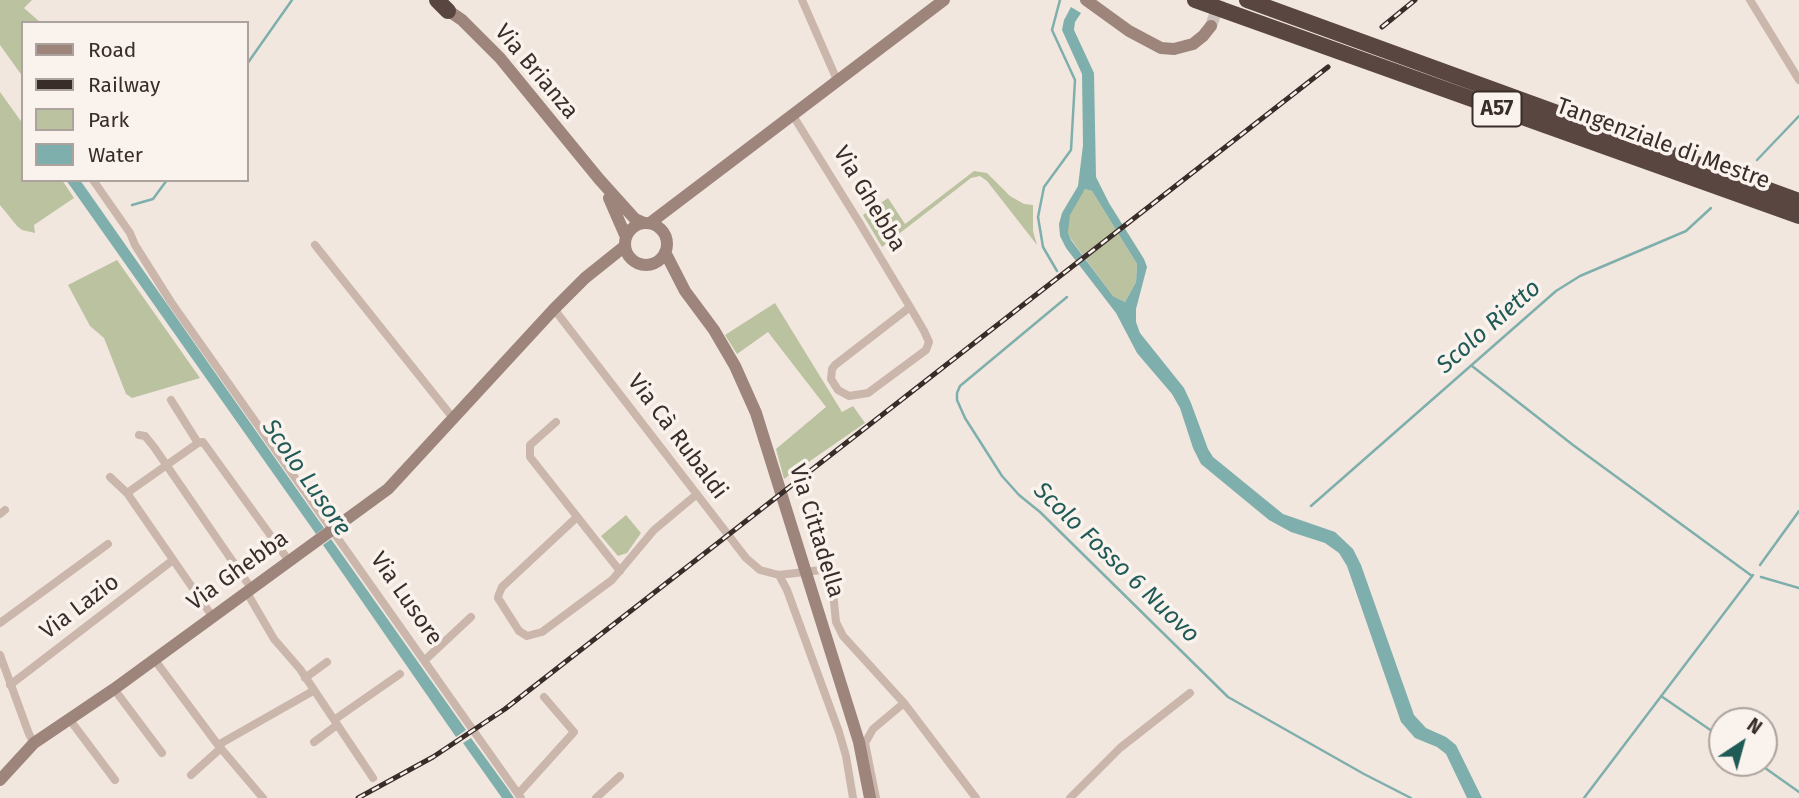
<!DOCTYPE html>
<html>
<head>
<meta charset="utf-8">
<style>
  body { margin:0 }
  #map { position:relative; width:1799px; height:798px; overflow:hidden; background:#f2e7df; font-family:"Fira Sans",sans-serif }
  canvas { display:block }
  .legend { position:absolute; left:21px; top:21px; width:228px; height:161px; box-sizing:border-box; background:#faf2ec; border:2px solid #ada39e; margin:0; padding:9px 12px; list-style:none; font-size:21px; color:#392d2a }
  .legend li { display:flex; align-items:center; gap:14px; height:35px }
  .legend b { width:35px; border:2px solid #ada39e }
  .north { position:absolute; left:1708px; top:707px; width:70px; height:70px; box-sizing:border-box; background:#faf2ec; border:2px solid #ada39e; border-radius:50%; rotate:36deg; font-size:19px; font-weight:700; line-height:28px; text-align:center; color:#392d2a }
  .north::after { content:''; display:block; margin:auto; width:24px; height:32px; background:#205a57; clip-path:polygon(50% 0,100% 100%,50% 72%,0 100%) }
</style>
</head>
<body>
<div id="map">
<canvas width="1799" height="798"></canvas>
<ul class="legend">
<li><b style="height:9px;background:#9e857c"></b>Road</li>
<li><b style="height:9px;background:#392d2a"></b>Railway</li>
<li><b style="height:19px;background:#bac29f"></b>Park</li>
<li><b style="height:19px;background:#7fafac"></b>Water</li>
</ul>
<div class="north">N</div>
</div>
<script>
const g = document.querySelector('canvas').getContext('2d');
g.lineJoin = 'round';
function fillPath(path, color) {
  g.fillStyle = color;
  g.fill(path, 'evenodd');
}
function toPath(rows) {
  const path = new Path2D();
  for (const r of rows) {
    if (r.length === 3) {
      path.moveTo(r[0] + r[2], r[1]);
      path.arc(r[0], r[1], r[2], 0, 2 * Math.PI);
      continue;
    }
    path.moveTo(r[0], r[1]);
    for (let i = 2; i < r.length; i += 2) path.lineTo(r[i], r[i + 1]);
  }
  return path;
}
function trace(path, color, width, dash) {
  g.strokeStyle = color;
  g.lineWidth = width;
  g.lineCap = dash ? 'butt' : 'round';
  g.setLineDash(dash || []);
  g.stroke(path);
}
function drawText(font, color, halo, rows, align = 'center') {
  g.font = font + ' "Fira Sans",sans-serif';
  g.lineWidth = 7;
  g.setLineDash([]);
  g.textBaseline = 'middle';
  g.strokeStyle = halo;
  g.fillStyle = color;
  for (const [text, x, y, turn = 0] of rows) {
    g.save();
    g.translate(x, y);
    g.rotate((+turn || 0) * Math.PI / 180);
    g.textAlign = isNaN(turn) ? turn : align;
    if (halo) g.strokeText(text, 0, 0);
    g.fillText(text, 0, 0);
    g.restore();
  }
}
fillPath(toPath([
  [0,0,32,0,24,8,41,23,23,23,23,77,0,45],
  [0,92,23,124,23,180,62,180,74,198,34,225,35,233,22,230,17,226,0,205],
  [974,171,987,173,1010,196,1024,204,1033,205,1033,231,1037,245,987,181,980,176,971,178,882,247,863,215,888,198,905,224],
  [1085,189,1092,191,1137,264,1136,282,1125,302,1113,296,1071,239,1068,232,1068,220,1073,207],
  [117,260,200,378,132,398,126,394,104,338,90,326,68,285],
  [775,303,842,412,853,406,865,423,784,479,776,449,826,407,768,332,737,354,725,335],
  [626,515,641,533,627,553,618,556,601,536]
]), '#bac29f');
fillPath(toPath([
  [1071,7,1081,13,1075,22,1074,30,1094,73,1096,177,1109,203,1144,259,1147,267,1136,309,1136,322,1140,333,1184,388,1191,403,1208,449,1213,457,1283,514,1335,532,1353,549,1361,565,1414,715,1426,728,1446,737,1456,745,1482,798,1467,798,1446,754,1437,747,1415,738,1401,722,1347,566,1339,553,1325,543,1291,532,1269,520,1201,464,1193,448,1180,408,1172,394,1137,353,1116,313,1066,248,1060,236,1059,224,1062,213,1078,186,1083,145,1082,74,1062,30,1064,20],
  [1085,189,1092,191,1137,264,1136,282,1125,302,1113,296,1071,240,1068,232,1070,215],
  [66,180,80,180,324,528,316,534],
  [331,539,466,730,456,737,323,545],
  [471,738,508,789,514,798,502,798,463,743]
]), '#7fafac');
trace(toPath([
  [247,64,292,0],
  [1757,160,1799,116],
  [132,205,153,199,167,180],
  [1057,271,1043,247,1038,217,1044,187,1071,150,1075,80,1052,30,1060,0],
  [1067,297,960,386,957,393,957,400,965,418,1002,476,1019,495,1040,512,1228,697,1364,774,1411,798],
  [1472,366,1573,445,1752,576],
  [1311,506,1556,291,1580,276,1686,231,1711,208],
  [1760,565,1799,511],
  [1761,577,1799,588],
  [1661,696,1722,738],
  [1758,763,1799,792],
  [1584,798,1753,575]
]), '#7fafac', 2.5);
trace(toPath([
  [1211,26,1220,0]
]), '#cdc2bb', 12, [12, 6]);
trace(toPath([
  [802,0,837,80],
  [1750,0,1799,80],
  [792,114,859,222,913,312,924,331,929,342,926,350,868,393,849,396,838,390,831,379,832,369,835,365,910,307],
  [93,180,130,233,135,245,171,302,521,798],
  [315,245,453,418],
  [554,309,746,558,760,570,779,575,821,570,828,573,832,582,836,622,843,636,904,703,976,798],
  [171,400,198,443],
  [556,422,530,445,530,457,620,571],
  [139,435,145,436,154,447,251,588],
  [110,477,127,493,198,443,203,442,289,561],
  [127,493,212,616],
  [0,514,5,510],
  [577,517,502,587,499,594,498,598,519,631,527,636,542,632,612,580,654,530,697,494],
  [779,575,787,590,839,732,846,756,853,798],
  [246,591,274,639,300,669,373,778],
  [0,623,108,544],
  [0,655,29,734,34,743],
  [154,659,218,745,263,798],
  [425,660,471,617],
  [305,678,327,662],
  [10,685,173,560],
  [114,689,162,753],
  [70,720,115,780],
  [334,720,400,674],
  [314,742,337,725],
  [218,745,313,691],
  [191,775,221,748],
  [519,793,574,732,544,697],
  [596,798,620,776],
  [876,798,865,743,873,729,904,703],
  [1070,798,1120,748,1190,693]
]), '#cbb6ab', 8);
trace(toPath([
  [1086,0,1129,31,1161,48,1174,49,1193,44,1203,36,1211,26],
  [443,7,462,20,500,58,599,179,635,219,644,223],
  [609,198,626,237],
  [650,223,944,0],
  [646,244,21],
  [665,252,685,291,714,330,735,366,756,413,859,742,870,798],
  [0,780,34,743,114,689,388,489,554,309,585,278,625,246]
]), '#9e857c', 12);
trace(toPath([
  [437,0,448,11],
  [1195,0,1799,216],
  [1247,0,1799,201]
]), '#594641', 16);
const rail = toPath([
  [1382,27,1415,0],
  [358,798,433,757,505,709,1328,67]
]);
trace(rail, '#392d2a', 5);
trace(rail, '#faf2ec', 2.5, [8]);
for (const [x, y, w] of [
  [1497,109,49]
]) {
  const box = new Path2D();
  box.roundRect(x - w / 2, y - 17.5, w, 35, 5);
  g.fillStyle = '#faf2ec';
  g.fill(box);
  trace(box, '#392d2a', 2);
}
drawText('bold 21px', '#392d2a', null, [
  ["A57",1497,109]
]);
drawText('23px', '#392d2a', '#faf2ec', [
  ["Via Brianza",536,72,50],
  ["Tangenziale di Mestre",1663,144,20],
  ["Via Ghebba",869,199,59],
  ["Via Cà Rubaldi",677,437,53],
  ["Via Cittadella",816,531,73],
  ["Via Ghebba",238,571,-36],
  ["Via Lusore",406,599,55],
  ["Via Lazio",80,607,-37]
]);
drawText('italic 24px', '#205a57', '#faf2ec', [
  ["Scolo Rietto",1489,327,-41],
  ["Scolo Lusore",306,478,55],
  ["Scolo Fosso 6 Nuovo",1116,563,44]
]);
</script>
</body>
</html>
